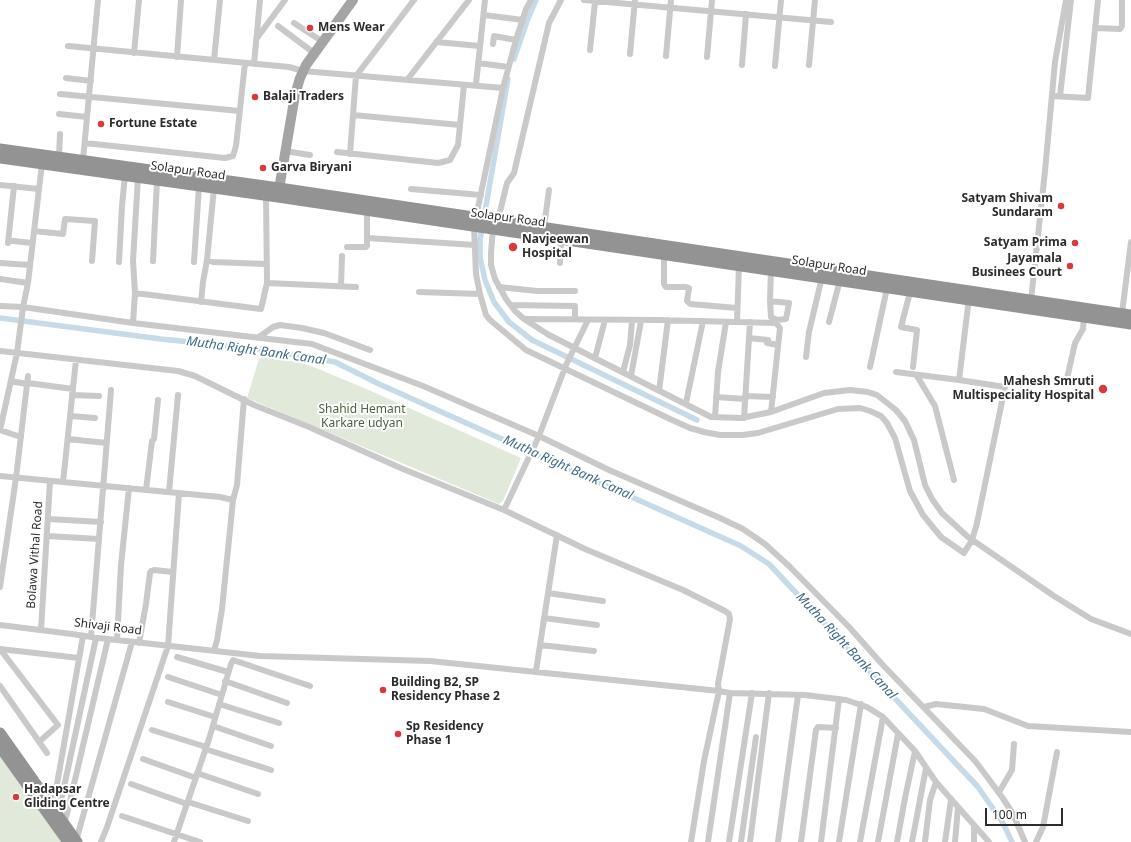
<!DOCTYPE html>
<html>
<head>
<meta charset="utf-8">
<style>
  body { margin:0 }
  #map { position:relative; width:1131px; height:842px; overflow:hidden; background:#fff; font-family:"Noto Sans",sans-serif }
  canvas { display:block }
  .scale { position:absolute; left:985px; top:808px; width:78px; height:18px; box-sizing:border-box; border:2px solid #2c2c2c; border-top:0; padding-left:5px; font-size:12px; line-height:14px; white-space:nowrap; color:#2c2c2c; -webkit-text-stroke:3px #fff; paint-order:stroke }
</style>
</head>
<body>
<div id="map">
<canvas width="1131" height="842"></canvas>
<div class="scale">100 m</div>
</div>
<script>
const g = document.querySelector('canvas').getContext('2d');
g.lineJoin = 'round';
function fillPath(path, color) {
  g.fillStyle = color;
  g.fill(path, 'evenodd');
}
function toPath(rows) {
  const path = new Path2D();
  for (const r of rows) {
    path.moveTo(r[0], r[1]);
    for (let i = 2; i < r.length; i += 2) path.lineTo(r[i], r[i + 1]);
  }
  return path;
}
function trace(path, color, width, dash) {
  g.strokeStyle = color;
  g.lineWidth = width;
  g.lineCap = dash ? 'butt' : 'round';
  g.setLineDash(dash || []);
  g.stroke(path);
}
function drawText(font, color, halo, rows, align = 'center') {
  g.font = font + ' "Noto Sans",sans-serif';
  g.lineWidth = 4;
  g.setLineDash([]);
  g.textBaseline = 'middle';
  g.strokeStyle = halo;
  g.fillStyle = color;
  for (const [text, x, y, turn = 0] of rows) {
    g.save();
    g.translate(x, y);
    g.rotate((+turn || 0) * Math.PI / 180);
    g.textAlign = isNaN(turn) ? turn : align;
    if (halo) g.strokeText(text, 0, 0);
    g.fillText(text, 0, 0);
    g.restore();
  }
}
fillPath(toPath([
  [263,357,282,359,309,365,371,391,521,458,503,501,499,504,247,398,259,359],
  [0,752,62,842,0,842]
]), '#e1e9da');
trace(toPath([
  [514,59,527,21,536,0],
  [508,79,480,240,480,257,485,280,494,302,509,322,532,340,697,420],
  [0,318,161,339,268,350,335,362,379,384,741,546,769,564,978,787,1003,823,1012,842]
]), '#c7dae8', 5.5);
trace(toPath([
  [561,0,549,23,514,173,507,183,498,220,493,229,491,253,491,265,495,279,506,299,515,311,524,319,549,335,711,417,741,418,771,412,824,393,850,390,868,392,877,395,896,410,905,421,914,440,925,485,932,499,942,513,968,537,1054,596,1091,619,1131,634],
  [584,0,831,22],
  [484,15,523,20],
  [294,23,323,42],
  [278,26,314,53],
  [1096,28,1120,29,1122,26,1122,0],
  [257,38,285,0],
  [436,42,480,46],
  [493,44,494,36,516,40],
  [68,46,289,67,303,71,503,88],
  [590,50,595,2],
  [134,53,139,0],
  [630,54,635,0],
  [666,56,671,0],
  [177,57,181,0],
  [707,57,712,0],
  [214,60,220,0],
  [478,63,508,67],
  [254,64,260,0],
  [742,65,746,14],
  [809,65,815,0],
  [775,66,781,0],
  [66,78,91,81],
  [407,80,469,0],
  [476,84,485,0],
  [60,94,240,111],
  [1052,96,1088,98,1098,0],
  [1060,96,1071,0],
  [59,114,87,117],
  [353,115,460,125],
  [85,143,225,158,233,156,236,146,245,63],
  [285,151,310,155],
  [337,152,438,163,450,160,458,145,464,85],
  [350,154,356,76,414,0],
  [59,157,60,134],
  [83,160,98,0],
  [0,185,39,189,42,164],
  [411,189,481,195],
  [476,217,503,88,516,40,526,9,531,0],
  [474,226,476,274,480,294,486,315,490,320,526,350,670,419,690,428,704,432,720,435,742,435,758,433,838,409,860,408,870,411,881,416,887,423,895,438,910,491,923,515,941,537,964,553,972,540,977,523,1005,387,959,380,896,372],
  [544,227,549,190],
  [34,231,63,234,65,219,95,221,92,261],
  [367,238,475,245],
  [13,241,32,243],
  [8,243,14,186],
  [347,247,366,247,367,246,367,210],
  [664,254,664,284,666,287,686,287,689,288,687,301,690,304,737,308],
  [207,260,213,262,266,264],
  [153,261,157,180],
  [119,262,122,206,125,175],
  [194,262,199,186],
  [0,263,30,265],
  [560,263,561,239],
  [0,279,28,283],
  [267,283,356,287],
  [341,286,342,256],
  [499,287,537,291,575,291],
  [419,292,480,294],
  [910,292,901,327,917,330,913,367],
  [135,293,261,309,267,283,266,195],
  [1031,300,1045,171,1055,62,1066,0],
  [770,301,789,303,786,319,777,320,771,317,770,301,771,270],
  [201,302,203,282,207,260,214,188],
  [511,305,575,306,575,319],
  [0,306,23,307,133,323,312,344,423,386,539,436,609,470,720,518,743,529,765,544,790,567,850,628,881,663,976,762,1002,797,1013,814,1025,842],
  [1122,313,1131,242],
  [526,319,658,320,776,323,780,328,771,412],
  [737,322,739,265],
  [829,322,840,280],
  [133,323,135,293,133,261,138,177],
  [259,337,273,327,280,325,302,328,324,333,370,350],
  [749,338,768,340,767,343,778,345],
  [0,351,178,371,195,376,254,405,309,427,403,469,504,510,585,549,683,590,725,611,729,614,730,619,718,684,719,691,730,693,805,695,846,700,867,707,883,717,915,751,936,782,989,842],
  [806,357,809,332,822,277],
  [595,358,605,320],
  [870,367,887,288],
  [623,372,630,345,632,321],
  [631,376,641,321],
  [917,376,935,406,954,480],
  [959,380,969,298],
  [11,381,27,384],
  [28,383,73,389],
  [1066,383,1075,343,1083,329,1084,316],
  [659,391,668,320],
  [72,395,99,396],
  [745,396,773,397],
  [716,397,745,399],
  [686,403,703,321],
  [70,416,95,418],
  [715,417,718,372,726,322],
  [744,418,750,322],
  [21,437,0,430,17,353,23,307,28,283,39,189],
  [68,439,107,443],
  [0,476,220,497,233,500,237,485,244,399],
  [63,482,76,360],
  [146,490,152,441,154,439,158,400],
  [169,492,178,395],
  [504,510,539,436,566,365,588,320],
  [48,519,101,522],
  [47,536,99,539],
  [0,587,16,478,28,376],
  [548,593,603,601],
  [544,618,597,625],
  [0,625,72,634,99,638,260,656,430,661,719,691,704,761,691,842],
  [41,630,50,481],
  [91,637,111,390],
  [117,640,121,565,129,488],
  [139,643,146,604,150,573,151,571,154,570,173,572],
  [540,645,594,651],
  [0,649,58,725,39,742],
  [0,649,79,658],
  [214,651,217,640,222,609,233,500],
  [177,657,228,672],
  [536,671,557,535],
  [168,677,222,695],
  [225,681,287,703],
  [0,686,47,753],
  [168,702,215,717],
  [219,704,279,723],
  [924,707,936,704,984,709,1028,726,1131,732],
  [213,726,271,746],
  [152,730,206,747],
  [205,749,271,770],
  [143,759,196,778],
  [197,773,258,794],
  [131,784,187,804],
  [999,792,1012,770,1014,744],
  [188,802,248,821],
  [53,807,83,636],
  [58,815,96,638],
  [122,816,200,842],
  [64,823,67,814,108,639],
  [974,825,974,842],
  [76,841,132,642],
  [101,842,107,827,168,646,179,493],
  [174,842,209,739,231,664,233,660,310,686],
  [708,842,730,693],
  [729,842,752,693],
  [741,842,756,737],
  [750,842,769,693],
  [778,842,798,695],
  [801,842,816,730,818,727,836,728],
  [821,842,839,699],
  [839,842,861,704],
  [860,842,883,717],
  [878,842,898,734],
  [897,842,905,798,915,751],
  [912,842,926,768],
  [925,842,930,800,936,782],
  [945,842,951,800],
  [955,842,958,807],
  [1036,842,1043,827,1057,752]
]), '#c9c9c9', 6);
trace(toPath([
  [278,195,295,95,300,78,306,65,353,0]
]), '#a4a4a4', 10);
trace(toPath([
  [0,149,279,188,1131,315],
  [0,158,278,197,1131,324],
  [0,733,77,842],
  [0,747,68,842]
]), '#939393', 11);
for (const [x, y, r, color] of [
  [310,28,4,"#d7393f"],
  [255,97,4,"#d7393f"],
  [101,124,4,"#d7393f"],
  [263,168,4,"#d7393f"],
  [1061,206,4,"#d7393f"],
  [1075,243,4,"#d7393f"],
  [513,247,5,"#d7393f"],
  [1070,266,4,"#d7393f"],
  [1103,389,5,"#d7393f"],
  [383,690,4,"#d7393f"],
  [398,734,4,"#d7393f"],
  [16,797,4,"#d7393f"]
]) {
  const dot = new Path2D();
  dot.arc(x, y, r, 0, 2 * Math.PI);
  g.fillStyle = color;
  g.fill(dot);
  trace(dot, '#fff', 1.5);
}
drawText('bold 12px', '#2c2c2c', '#fff', [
  ["Mens Wear",318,28],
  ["Balaji Traders",263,97],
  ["Fortune Estate",109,124],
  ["Garva Biryani",271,168],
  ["Satyam Shivam",1053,199,"right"],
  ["Sundaram",1053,213,"right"],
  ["Navjeewan",522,240],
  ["Hospital",522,254],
  ["Satyam Prima",1067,243,"right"],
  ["Jayamala",1062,259,"right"],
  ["Businees Court",1062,273,"right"],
  ["Mahesh Smruti",1094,382,"right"],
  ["Multispeciality Hospital",1094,396,"right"],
  ["Building B2, SP",391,683],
  ["Residency Phase 2",391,697],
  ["Sp Residency",406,727],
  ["Phase 1",406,741],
  ["Hadapsar",24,790],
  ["Gliding Centre",24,804]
], 'left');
drawText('12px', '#2c2c2c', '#fff', [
  ["Solapur Road",188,171,8],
  ["Solapur Road",508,218,8],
  ["Solapur Road",829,266,9],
  ["Bolawa Vithal Road",35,555,-86],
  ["Shivaji Road",108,627,7]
]);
drawText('12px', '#4e633d', '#fff', [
  ["Shahid Hemant",362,410],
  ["Karkare udyan",362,424]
]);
drawText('italic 13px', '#406987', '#fff', [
  ["Mutha Right Bank Canal",256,351,8],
  ["Mutha Right Bank Canal",568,468,24],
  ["Mutha Right Bank Canal",846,646,47]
]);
</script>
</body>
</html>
